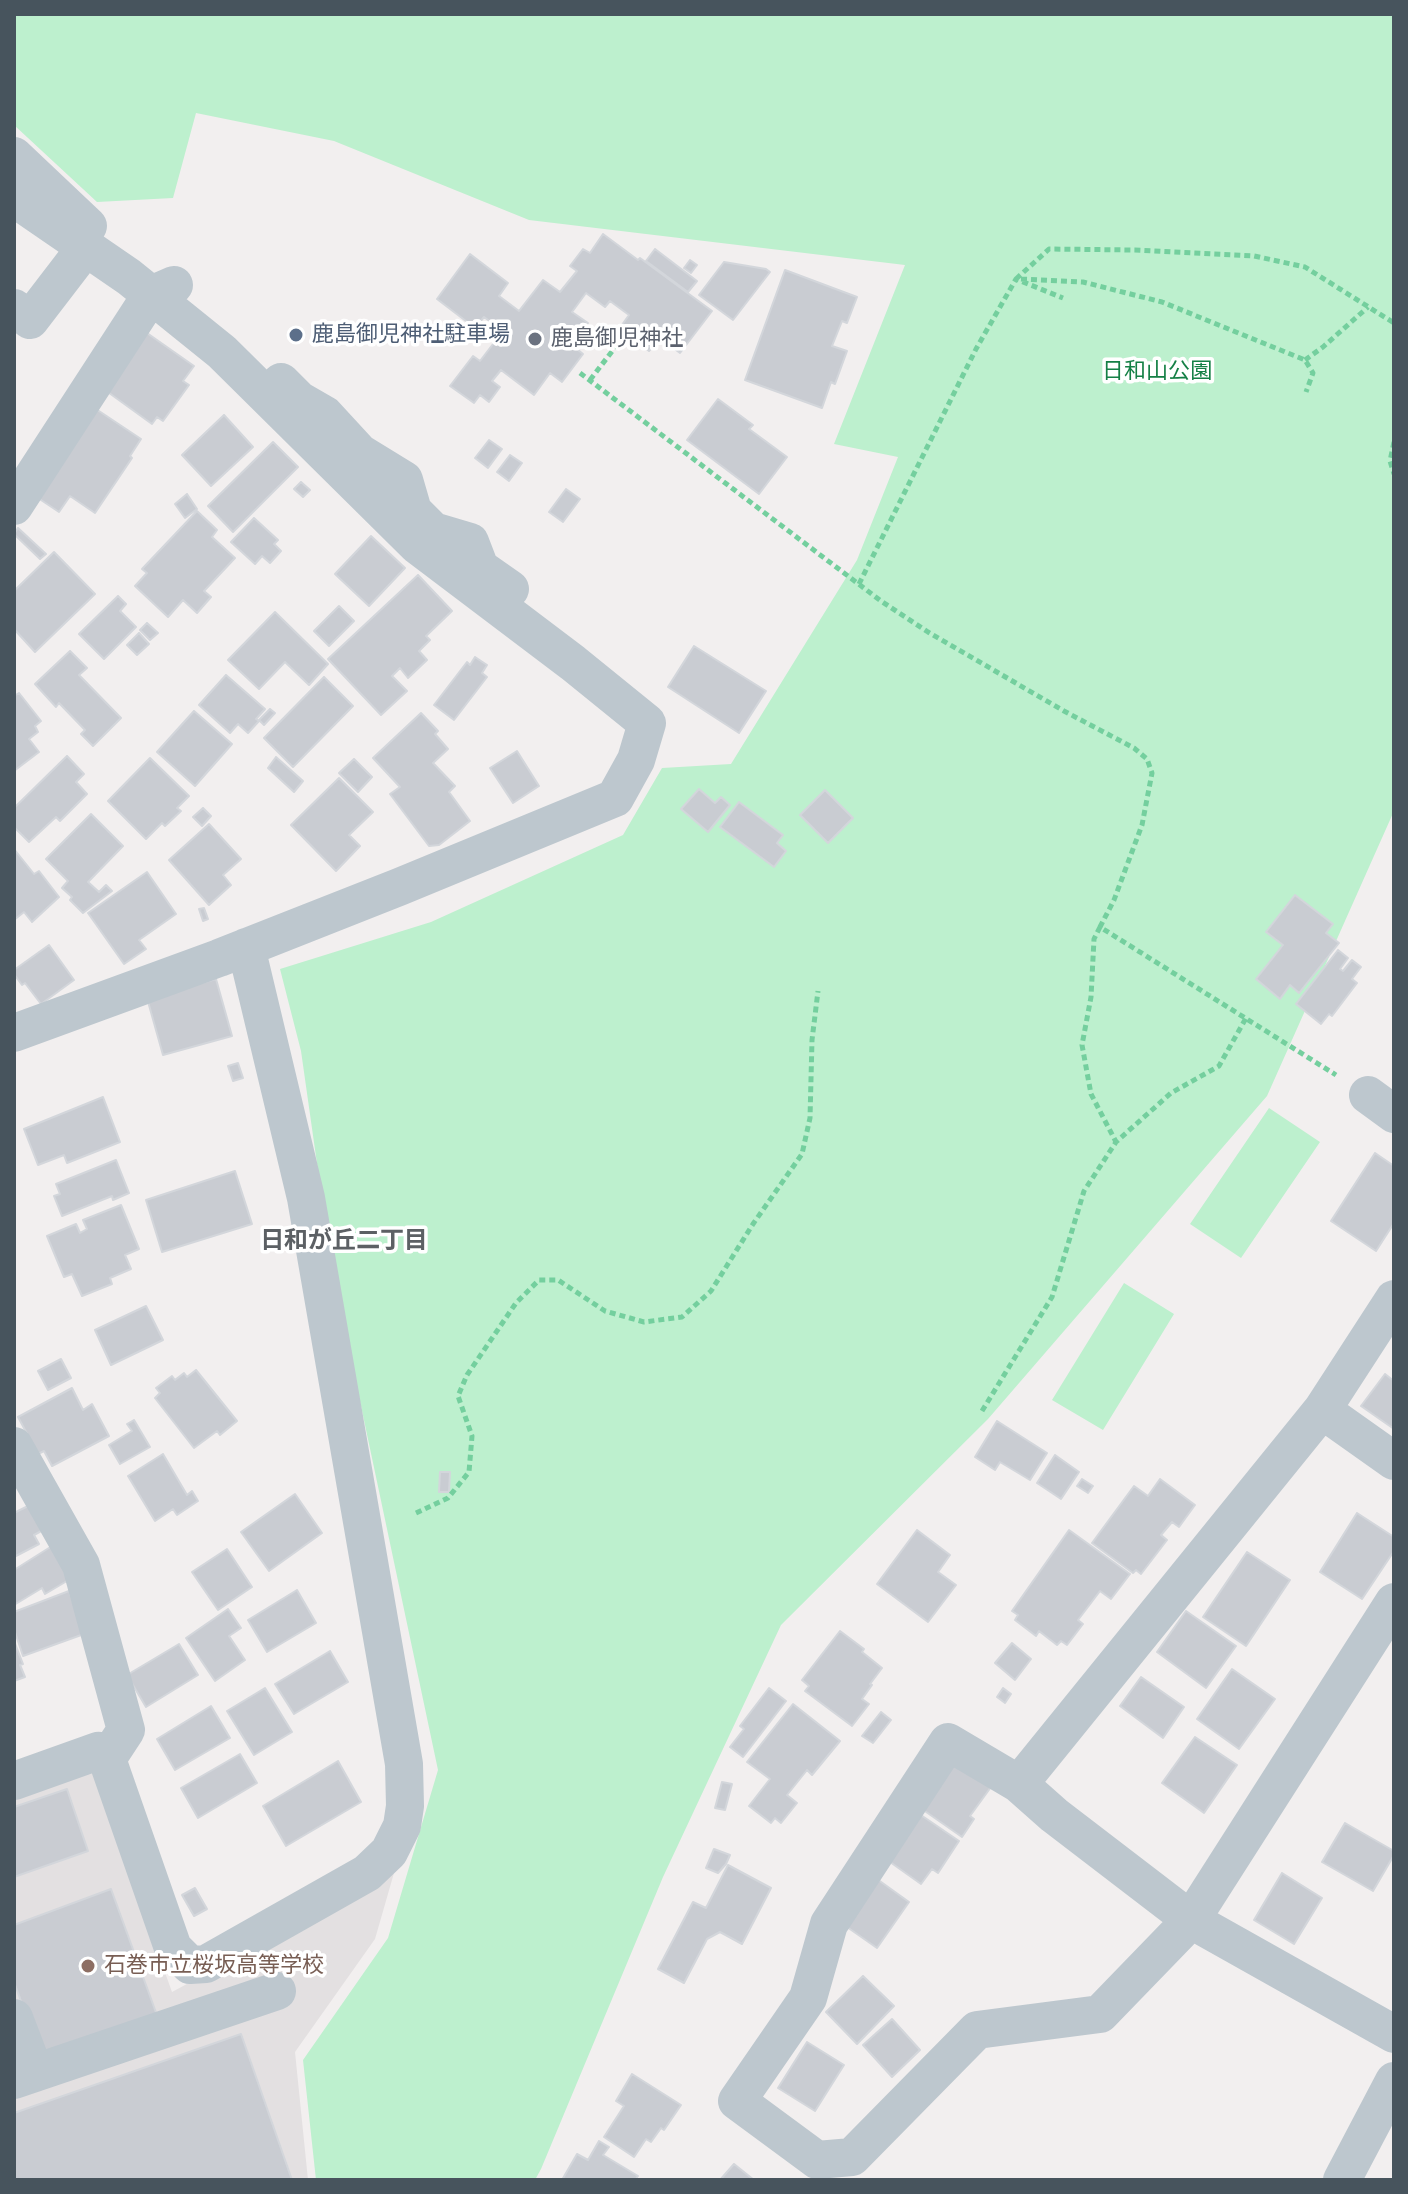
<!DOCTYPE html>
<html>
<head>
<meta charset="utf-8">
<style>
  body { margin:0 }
  #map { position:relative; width:1408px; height:2194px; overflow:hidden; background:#f2efef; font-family:"IBM Plex Sans",sans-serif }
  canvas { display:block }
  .frame { position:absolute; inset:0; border:16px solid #47545d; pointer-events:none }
</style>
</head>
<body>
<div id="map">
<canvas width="1408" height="2194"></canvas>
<div class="frame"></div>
</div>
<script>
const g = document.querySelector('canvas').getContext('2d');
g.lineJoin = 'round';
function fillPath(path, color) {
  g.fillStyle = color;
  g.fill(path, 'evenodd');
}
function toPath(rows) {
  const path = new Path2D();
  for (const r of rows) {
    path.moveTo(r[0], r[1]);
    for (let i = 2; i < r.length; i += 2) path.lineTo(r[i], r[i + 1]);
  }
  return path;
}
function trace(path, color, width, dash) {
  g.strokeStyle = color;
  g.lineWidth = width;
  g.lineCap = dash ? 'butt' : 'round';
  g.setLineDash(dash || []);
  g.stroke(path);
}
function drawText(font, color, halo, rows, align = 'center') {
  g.font = font + ' "IBM Plex Sans","Noto Sans JP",sans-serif';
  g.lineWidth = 7;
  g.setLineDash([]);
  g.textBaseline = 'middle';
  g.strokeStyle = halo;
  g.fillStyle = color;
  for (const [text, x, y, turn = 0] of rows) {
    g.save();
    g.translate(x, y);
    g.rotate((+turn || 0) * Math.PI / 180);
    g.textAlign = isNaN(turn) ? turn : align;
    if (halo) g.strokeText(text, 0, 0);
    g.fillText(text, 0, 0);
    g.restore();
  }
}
fillPath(toPath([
  [92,1769,172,1992,394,1873,375,1939,295,2052,308,2180,14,2180,14,1797]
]), '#e3e0e1');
fillPath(toPath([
  [14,14,1394,14,1394,811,1267,1096,988,1419,781,1625,663,1877,541,2169,535,2180,316,2180,303,2060,388,1938,438,1770,332,1269,301,1051,280,969,431,922,623,835,662,768,731,764,857,560,898,457,834,444,905,265,529,220,334,141,196,113,173,198,97,202,14,125],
  [1269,1108,1320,1142,1241,1258,1190,1224],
  [1124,1283,1174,1314,1103,1430,1052,1400]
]), '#bdf0ce');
const building = toPath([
  [603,234,638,260,640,258,712,311,680,353,660,338,649,351,619,329,629,315,610,301,605,307,586,293,572,312,588,323,572,345,583,354,562,382,550,373,534,395,501,370,492,381,500,387,489,402,480,395,474,403,450,386,473,356,480,361,503,331,484,317,475,328,437,299,470,254,508,283,499,296,519,311,543,280,560,292,577,271,570,266,583,249,590,253,603,234],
  [655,249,697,281,688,292,646,261,655,249],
  [690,260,697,265,691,273,684,268,690,260],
  [724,262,766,269,770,272,733,320,699,295,724,262],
  [785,270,857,297,847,323,842,321,832,346,847,351,835,384,831,382,822,408,745,380,785,270],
  [147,333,194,366,183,381,189,385,163,421,157,417,152,424,105,390,147,333],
  [718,399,753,425,749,429,787,457,759,494,687,440,718,399],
  [90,405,141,439,130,456,132,458,95,513,70,496,59,512,35,496,90,405],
  [224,415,253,447,211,486,182,455,224,415],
  [489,440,502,449,488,468,475,458,489,440],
  [273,442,298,467,233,532,208,506,273,442],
  [510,455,522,463,509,481,497,472,510,455],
  [301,482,310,490,303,497,294,489,301,482],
  [566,489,580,499,563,522,549,512,566,489],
  [187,494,197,509,185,518,175,504,187,494],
  [197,511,217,530,212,537,235,558,204,591,211,597,197,613,183,600,168,617,135,586,147,573,142,569,197,511],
  [254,518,278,540,274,544,281,551,270,563,262,556,255,564,231,542,254,518],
  [18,528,46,554,40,559,14,534,18,528],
  [371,536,405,568,369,606,335,574,371,536],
  [54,552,95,594,35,652,14,629,14,591,54,552],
  [418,575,452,611,426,636,430,640,419,651,427,660,408,678,400,668,392,676,407,691,381,715,328,659,418,575],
  [118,596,126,604,120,611,136,627,104,659,79,634,118,596],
  [339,606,354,621,329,646,314,631,339,606],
  [275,612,328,664,309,685,285,662,259,689,228,660,275,612],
  [147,623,158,633,150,640,140,630,147,623],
  [139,633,149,644,137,655,127,645,139,633],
  [694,646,766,691,739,733,668,687,694,646],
  [70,651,87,668,79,675,121,718,93,746,81,734,85,730,59,703,56,707,35,684,70,651],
  [475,657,487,665,482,673,487,677,454,720,434,705,467,662,470,665,475,657],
  [226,675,265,709,256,719,259,721,248,733,238,724,230,733,199,705,226,675],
  [324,677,353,706,293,767,264,738,324,677],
  [19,693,41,721,35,726,38,732,29,739,39,752,14,771,14,696,19,693],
  [270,709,275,713,264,725,259,720,270,709],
  [194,711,232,744,195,786,157,752,194,711],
  [421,713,438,731,435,734,448,749,433,763,455,786,449,792,470,821,439,845,429,846,390,794,400,787,373,758,421,713],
  [517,751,539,786,513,803,490,768,517,751],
  [67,756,84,774,76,782,87,794,60,821,56,817,29,842,14,827,14,808,67,756],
  [276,757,303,781,294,792,268,768,276,757],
  [150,758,189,796,177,808,181,811,165,826,162,823,146,839,108,801,150,758],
  [354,759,372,777,358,792,339,773,354,759],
  [339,778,373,812,349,835,360,846,336,871,291,825,339,778],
  [699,789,715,803,721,797,730,805,708,832,681,809,699,789],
  [825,790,853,818,828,843,800,815,825,790],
  [739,802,783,835,777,843,786,851,774,867,720,827,739,802],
  [203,808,211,816,202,826,193,817,203,808],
  [91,814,123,846,88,882,99,892,106,885,112,891,83,913,70,900,72,897,62,888,68,881,46,859,91,814],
  [209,824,241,859,223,875,231,885,209,905,169,860,209,824],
  [14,849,34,874,39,871,59,897,32,922,24,912,14,920,14,849],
  [147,872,176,914,139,940,146,949,124,964,88,913,147,872],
  [1295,895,1333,924,1326,933,1339,943,1299,993,1290,985,1280,999,1256,979,1283,945,1266,932,1295,895],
  [204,908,208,919,203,921,199,909,204,908],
  [49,945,74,980,41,1004,25,983,22,985,14,974,14,970,49,945],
  [1338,950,1348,958,1340,969,1343,971,1352,960,1361,967,1352,979,1357,983,1332,1016,1329,1014,1321,1024,1296,1004,1338,950],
  [216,979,232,1036,163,1055,147,998,216,979],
  [238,1063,243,1078,233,1081,228,1066,238,1063],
  [103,1097,120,1142,67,1163,64,1155,38,1165,24,1129,103,1097],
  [1375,1153,1394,1166,1394,1223,1376,1251,1331,1221,1375,1153],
  [116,1160,129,1193,113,1200,112,1196,62,1216,54,1196,60,1194,56,1184,116,1160],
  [235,1171,252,1224,162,1252,146,1200,235,1171],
  [121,1205,139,1249,125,1255,131,1269,110,1278,112,1284,82,1296,72,1274,64,1277,47,1236,76,1224,80,1233,87,1229,83,1220,121,1205],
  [146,1306,163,1340,111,1365,95,1330,146,1306],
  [61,1359,71,1378,48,1390,38,1371,61,1359],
  [196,1370,237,1421,220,1435,217,1431,194,1448,155,1398,160,1393,156,1388,172,1376,175,1380,184,1373,187,1377,196,1370],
  [1385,1374,1394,1381,1394,1429,1361,1406,1385,1374],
  [72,1388,83,1410,92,1404,109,1436,52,1466,44,1451,38,1454,18,1417,72,1388],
  [134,1420,150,1447,120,1464,109,1445,132,1431,127,1424,134,1420],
  [997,1421,1047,1453,1030,1480,1000,1462,995,1470,975,1457,997,1421],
  [163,1454,187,1495,192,1491,198,1501,177,1515,173,1509,155,1521,128,1476,163,1454],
  [1055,1455,1079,1472,1061,1499,1037,1483,1055,1455],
  [440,1472,450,1472,449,1492,439,1492,440,1472],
  [1082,1479,1093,1486,1088,1493,1077,1486,1082,1479],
  [1160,1479,1195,1505,1179,1527,1172,1522,1161,1535,1167,1540,1141,1574,1136,1570,1133,1573,1092,1543,1134,1486,1148,1496,1160,1479],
  [295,1494,322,1533,269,1571,241,1532,295,1494],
  [32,1504,45,1529,34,1535,39,1544,14,1557,14,1513,32,1504],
  [1357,1513,1394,1537,1394,1551,1362,1599,1320,1572,1357,1513],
  [917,1530,950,1555,938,1572,956,1585,928,1622,877,1584,917,1530],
  [1069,1530,1130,1574,1111,1599,1100,1591,1078,1620,1083,1624,1067,1645,1061,1641,1057,1645,1039,1631,1036,1636,1015,1620,1018,1615,1012,1611,1069,1530],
  [52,1546,72,1578,45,1594,42,1588,14,1605,14,1570,52,1546],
  [227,1549,252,1587,218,1610,192,1572,227,1549],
  [1247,1552,1290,1580,1246,1646,1203,1617,1247,1552],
  [297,1590,316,1623,267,1652,248,1620,297,1590],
  [69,1591,84,1634,23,1656,14,1629,14,1612,69,1591],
  [228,1609,241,1628,229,1636,245,1660,215,1681,186,1638,228,1609],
  [1186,1611,1236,1646,1206,1688,1157,1652,1186,1611],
  [840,1631,864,1649,862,1652,882,1668,870,1684,872,1685,862,1699,869,1704,852,1726,805,1691,809,1686,802,1680,840,1631],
  [14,1641,23,1664,20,1665,25,1677,14,1681,14,1641],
  [1012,1643,1031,1659,1015,1680,995,1663,1012,1643],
  [179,1644,198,1675,146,1707,127,1675,179,1644],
  [330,1651,348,1682,294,1714,275,1684,330,1651],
  [1232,1669,1275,1699,1239,1749,1197,1719,1232,1669],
  [1141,1677,1184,1707,1163,1738,1120,1706,1141,1677],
  [265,1688,292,1732,254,1755,227,1711,265,1688],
  [769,1688,786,1701,743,1757,730,1747,744,1729,740,1726,769,1688],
  [1003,1688,1011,1694,1005,1703,997,1697,1003,1688],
  [793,1704,840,1741,812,1775,807,1770,787,1795,797,1803,781,1823,775,1818,771,1823,749,1806,770,1779,747,1762,793,1704],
  [211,1706,230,1738,175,1770,157,1739,211,1706],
  [881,1712,891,1720,873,1743,862,1736,881,1712],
  [1195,1737,1237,1765,1204,1813,1162,1783,1195,1737],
  [240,1754,257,1783,198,1818,181,1788,240,1754],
  [952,1760,991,1787,970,1816,974,1819,962,1837,919,1807,952,1760],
  [338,1761,361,1802,286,1846,263,1806,338,1761],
  [722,1782,732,1784,725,1810,715,1808,722,1782],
  [67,1789,88,1851,14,1877,14,1807,67,1789],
  [915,1811,959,1841,938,1873,932,1869,921,1884,883,1857,915,1811],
  [1345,1823,1394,1851,1394,1855,1373,1891,1322,1862,1345,1823],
  [714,1849,730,1855,726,1864,718,1873,706,1868,714,1849],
  [728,1865,771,1888,742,1944,720,1932,707,1939,684,1983,658,1969,693,1902,706,1908,728,1865],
  [1282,1873,1322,1898,1294,1944,1254,1920,1282,1873],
  [870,1874,909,1902,877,1948,837,1920,870,1874],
  [195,1888,207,1909,194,1916,182,1895,195,1888],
  [111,1889,158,2018,43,2061,14,1982,14,1925,111,1889],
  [863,1976,894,2006,857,2044,826,2012,863,1976],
  [892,2019,920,2050,892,2077,863,2045,892,2019],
  [241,2034,292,2180,14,2180,14,2113,241,2034],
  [807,2042,844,2065,815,2111,778,2088,807,2042],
  [632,2074,681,2105,664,2130,661,2128,651,2142,646,2139,634,2157,604,2137,624,2106,616,2101,632,2074],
  [599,2141,609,2147,603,2155,638,2176,635,2180,562,2180,577,2154,588,2160,599,2141],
  [734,2164,754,2180,720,2180,734,2164]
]);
fillPath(building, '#c9ccd2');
trace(building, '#d3d6db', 2);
trace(toPath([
  [1016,279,1049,249,1135,250,1254,256,1305,267,1394,323],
  [1021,279,1083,282,1162,302,1305,360,1313,373,1306,392],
  [1305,360,1323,347,1368,307],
  [580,373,881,601,928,632,1064,711,1134,748,1147,759,1152,773,1142,825,1114,900,1100,927,1336,1075],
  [590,380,620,341,604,328],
  [1394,442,1390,461,1394,474],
  [859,584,976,349,1016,279,1063,298],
  [1100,927,1094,939,1091,997,1082,1045,1091,1094,1116,1142],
  [982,1411,1052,1297,1084,1191,1116,1142,1171,1093,1219,1066,1246,1018],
  [416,1513,448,1498,469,1472,472,1436,458,1396,467,1375,516,1303,539,1280,558,1280,605,1311,644,1322,682,1317,711,1291,753,1224,802,1154,810,1118,812,1040,818,991]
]), '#74cf9e', 5, [6, 4]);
trace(toPath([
  [14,156,88,226],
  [14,198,129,277,222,352,417,545,573,663,647,723,636,760,615,798,399,887,219,958,14,1033],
  [14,308,30,320,86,247],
  [281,382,299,400,325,415,360,453,404,480,413,511,433,531,470,542,480,568,510,589],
  [14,506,151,295,174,285],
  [1368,1095,1394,1114],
  [1322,1410,1394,1461],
  [14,1446,81,1565,126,1730,107,1759],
  [1394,1602,1191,1920,1100,2014,977,2030,852,2157,817,2160,737,2101,808,1998,829,1924,948,1742,1019,1784,1054,1815,1191,1920,1394,2034],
  [14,1781,98,1751,107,1759,173,1948,190,1965,206,1964,367,1873,389,1852,402,1826,405,1806,404,1764,306,1198,246,947],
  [1019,1784,1322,1410,1394,1299],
  [14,2018,35,2073],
  [14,2080,277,1991],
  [1342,2180,1394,2081]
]), '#bdc7ce', 38);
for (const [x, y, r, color] of [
  [296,335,8,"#5c6f8a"],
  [535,339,8,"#6b7280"],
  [88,1966,8,"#8d6e63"]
]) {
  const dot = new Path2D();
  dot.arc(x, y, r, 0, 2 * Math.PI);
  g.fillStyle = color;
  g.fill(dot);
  trace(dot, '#fff', 3);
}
drawText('22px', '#4e5e75', '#fff', [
  ["鹿島御児神社駐車場",312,335]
], 'left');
drawText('22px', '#5b616d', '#fff', [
  ["鹿島御児神社",551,339]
], 'left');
drawText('22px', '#158046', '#fff', [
  ["日和山公園",1157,372]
]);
drawText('22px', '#785e54', '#fff', [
  ["石巻市立桜坂高等学校",104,1966]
], 'left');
drawText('bold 24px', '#5c6064', '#fff', [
  ["日和が丘二丁目",344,1241]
]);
</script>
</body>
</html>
